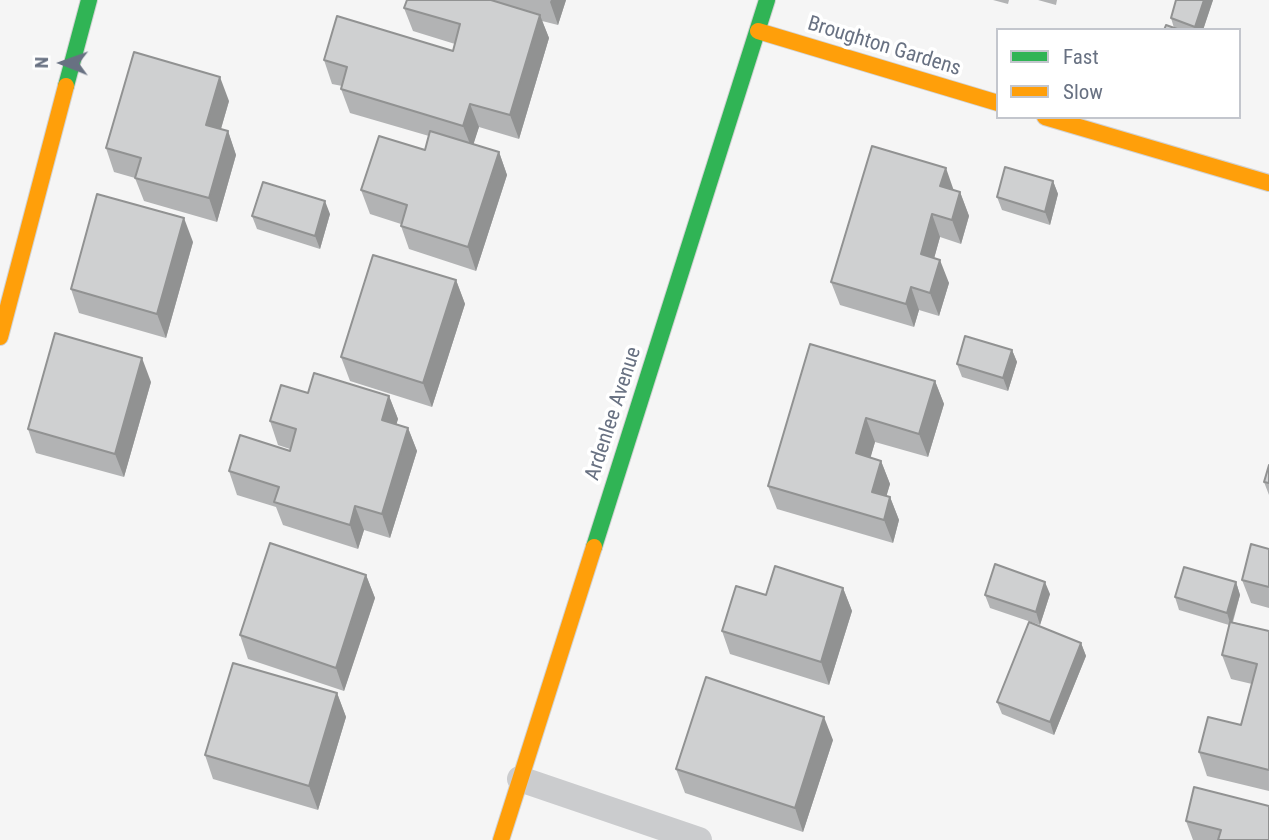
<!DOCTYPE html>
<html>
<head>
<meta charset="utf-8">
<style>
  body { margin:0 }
  #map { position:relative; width:1269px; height:840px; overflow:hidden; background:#f5f5f5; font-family:"Roboto Condensed",sans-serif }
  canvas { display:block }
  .legend { position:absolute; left:996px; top:28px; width:245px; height:91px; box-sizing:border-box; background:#fff; border:2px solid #c3c6cd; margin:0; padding:9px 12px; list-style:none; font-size:21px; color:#687182 }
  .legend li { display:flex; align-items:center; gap:14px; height:35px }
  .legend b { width:35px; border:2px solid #c3c6cd }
  .north { position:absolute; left:28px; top:28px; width:70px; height:70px; -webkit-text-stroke:5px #fff; paint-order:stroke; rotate:271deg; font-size:19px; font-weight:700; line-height:28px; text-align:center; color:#687182 }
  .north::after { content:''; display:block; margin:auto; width:24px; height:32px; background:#687182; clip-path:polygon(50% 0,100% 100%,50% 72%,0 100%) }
</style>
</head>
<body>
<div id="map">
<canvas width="1269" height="840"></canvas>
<ul class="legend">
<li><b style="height:9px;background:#30b455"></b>Fast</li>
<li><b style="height:9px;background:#ff9f0a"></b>Slow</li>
</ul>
<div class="north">N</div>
</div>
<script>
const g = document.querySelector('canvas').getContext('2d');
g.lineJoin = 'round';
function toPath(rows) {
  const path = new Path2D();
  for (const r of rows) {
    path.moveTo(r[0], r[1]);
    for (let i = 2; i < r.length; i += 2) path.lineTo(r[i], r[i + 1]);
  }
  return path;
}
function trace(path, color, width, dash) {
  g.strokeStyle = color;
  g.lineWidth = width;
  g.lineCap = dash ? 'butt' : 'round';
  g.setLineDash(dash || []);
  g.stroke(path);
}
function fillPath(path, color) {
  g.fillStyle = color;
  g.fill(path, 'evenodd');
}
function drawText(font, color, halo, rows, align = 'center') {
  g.font = font + ' "Roboto Condensed",sans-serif';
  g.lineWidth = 7;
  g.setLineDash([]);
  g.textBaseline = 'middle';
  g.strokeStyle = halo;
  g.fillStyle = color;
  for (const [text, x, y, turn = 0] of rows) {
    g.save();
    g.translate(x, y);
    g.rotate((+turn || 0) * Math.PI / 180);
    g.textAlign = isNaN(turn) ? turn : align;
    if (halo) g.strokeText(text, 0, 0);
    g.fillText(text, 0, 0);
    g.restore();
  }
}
const fast = toPath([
  [66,86,89,0],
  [594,547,767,0]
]);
const slow = toPath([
  [758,31,998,103],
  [1045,117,1269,183],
  [0,337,66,86],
  [501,840,594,547]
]);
trace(fast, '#d1d2d3', 18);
trace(slow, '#d1d2d3', 18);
trace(toPath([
  [520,779,699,840]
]), '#cbccce', 26);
trace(fast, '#30b455', 16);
trace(slow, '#ff9f0a', 16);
fillPath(toPath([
  [407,0,566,0,558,25,542,21,549,38,519,139,479,127,473,144,499,152,507,175,476,271,409,249,401,226,401,224,370,214,361,190,425,150,429,136,350,113,341,89,342,86,332,84,324,60,453,51,455,44,413,31,404,8],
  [993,0,1009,0,1008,4],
  [1038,0,1057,0,1056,5],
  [1176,0,1213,0,1203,30,1164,30,1174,28,1171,18],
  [229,101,221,129,228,131,236,155,217,222,144,201,135,178,114,172,106,148],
  [1053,181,1058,194,1050,225,1002,210,997,197],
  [954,190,960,192,969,216,961,244,940,237,934,258,949,283,939,316,919,310,914,327,840,305,831,282],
  [330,214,320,249,257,229,252,216],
  [193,242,166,338,79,313,71,289],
  [456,280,465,304,432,407,350,381,341,357],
  [810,344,935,381,944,404,928,457,875,442,870,458,881,461,890,484,886,496,890,497,899,520,893,543,777,509,768,486],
  [1012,350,1017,362,1008,391,962,377,957,364],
  [151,382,124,477,36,453,28,429],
  [308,393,389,396,398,419,396,424,408,428,417,451,390,538,364,530,358,549,283,525,276,507,237,495,229,471,290,451,290,449,278,445,270,421],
  [1269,465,1269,495,1264,482],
  [1269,549,1269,608,1251,603,1242,580],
  [366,575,375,598,344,691,248,659,240,635],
  [1236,582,1240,595,1233,622,1269,631,1269,791,1207,776,1199,752,1241,725,1252,684,1231,679,1222,655,1229,625,1179,610,1175,597],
  [843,588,852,611,829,685,730,654,722,631,766,595],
  [1050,594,1040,625,990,608,985,595],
  [1081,643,1086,656,1054,735,1002,714,997,702],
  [337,693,346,717,318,810,213,779,205,755],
  [833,740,803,832,685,793,676,769],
  [1186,821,1269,840,1193,840]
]), '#b2b3b4');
fillPath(toPath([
  [551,0,566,0,558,25,550,2],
  [1204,0,1213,0,1203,30,1196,30,1195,27],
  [540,15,549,38,519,139,510,115],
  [220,77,229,101,215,149,206,125],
  [470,104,479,127,472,149,463,126],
  [228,131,236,155,217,222,209,198],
  [499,152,507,175,476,271,468,247],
  [946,168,954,191,940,186],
  [1053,181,1058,194,1050,225,1045,212],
  [960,192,969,216,961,244,952,220],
  [325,201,330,214,320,249,315,236],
  [932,214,940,237,929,277,921,254],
  [184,218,193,242,166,338,157,314],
  [940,260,949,283,939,316,930,293],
  [456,280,465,304,432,407,423,383],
  [911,287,919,310,914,327,906,304],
  [1012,350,1017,362,1008,391,1003,378],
  [142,358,151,382,124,477,115,454],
  [935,381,944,404,928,457,919,434],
  [389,396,398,419,391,443,382,420],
  [866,418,875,442,865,477,856,453],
  [408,428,417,451,390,538,382,514],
  [881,461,890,484,881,515,872,492],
  [890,497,899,520,893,543,884,520],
  [355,506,364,530,358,549,350,525],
  [366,575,375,598,344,691,336,668],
  [1045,582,1050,594,1040,625,1036,612],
  [1236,582,1240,595,1231,626,1227,613],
  [843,588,852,611,829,685,821,662],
  [1081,643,1086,656,1054,735,1050,722],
  [337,693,346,717,318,810,309,786],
  [824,717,833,740,803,832,795,808]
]), '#919292');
const building = toPath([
  [407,0,491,0,540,15,510,115,470,104,463,126,341,89,347,67,324,60,337,16,453,51,460,24,404,8,407,0],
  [1176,0,1204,0,1195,27,1171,18,1176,0],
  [1166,25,1180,30,1164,30,1166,25],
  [134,52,220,77,206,125,228,131,209,198,135,178,141,158,106,148,134,52],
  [430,131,499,152,468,247,401,226,407,205,361,190,379,136,425,150,430,131],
  [872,146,946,168,940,186,960,192,952,220,932,214,921,254,940,260,930,293,911,287,906,304,831,282,872,146],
  [1005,167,1053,181,1045,212,997,197,1005,167],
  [263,182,325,201,315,236,252,216,263,182],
  [97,194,184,218,157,314,71,289,97,194],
  [373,255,456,280,423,383,341,357,373,255],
  [55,333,142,358,115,454,28,429,55,333],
  [965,336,1012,350,1003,378,957,364,965,336],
  [810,344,935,381,919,434,866,418,856,453,881,461,872,492,890,497,884,520,768,486,810,344],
  [314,373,389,396,382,420,408,428,382,514,355,506,350,525,274,502,279,487,229,471,240,435,290,451,296,429,270,421,281,385,308,393,314,373],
  [1269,465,1269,483,1264,482,1269,465],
  [270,543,366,575,336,668,240,635,270,543],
  [1251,544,1269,549,1269,587,1242,580,1251,544],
  [995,564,1045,582,1036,612,985,595,995,564],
  [775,566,843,588,821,662,722,631,736,586,766,595,775,566],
  [1184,567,1236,582,1227,613,1175,597,1184,567],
  [1029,622,1081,643,1050,722,997,702,1029,622],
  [1230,622,1269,631,1269,770,1199,752,1208,717,1241,725,1257,664,1222,655,1230,622],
  [233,663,337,693,309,786,205,755,233,663],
  [706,677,824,717,795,808,676,769,706,677],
  [1194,787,1269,806,1269,840,1218,840,1221,830,1186,821,1194,787]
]);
fillPath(building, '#cfd0d1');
trace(building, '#919292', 2);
drawText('21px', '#687182', '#fff', [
  ["Broughton Gardens",884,47,17],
  ["Ardenlee Avenue",614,414,-72]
]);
</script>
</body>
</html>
